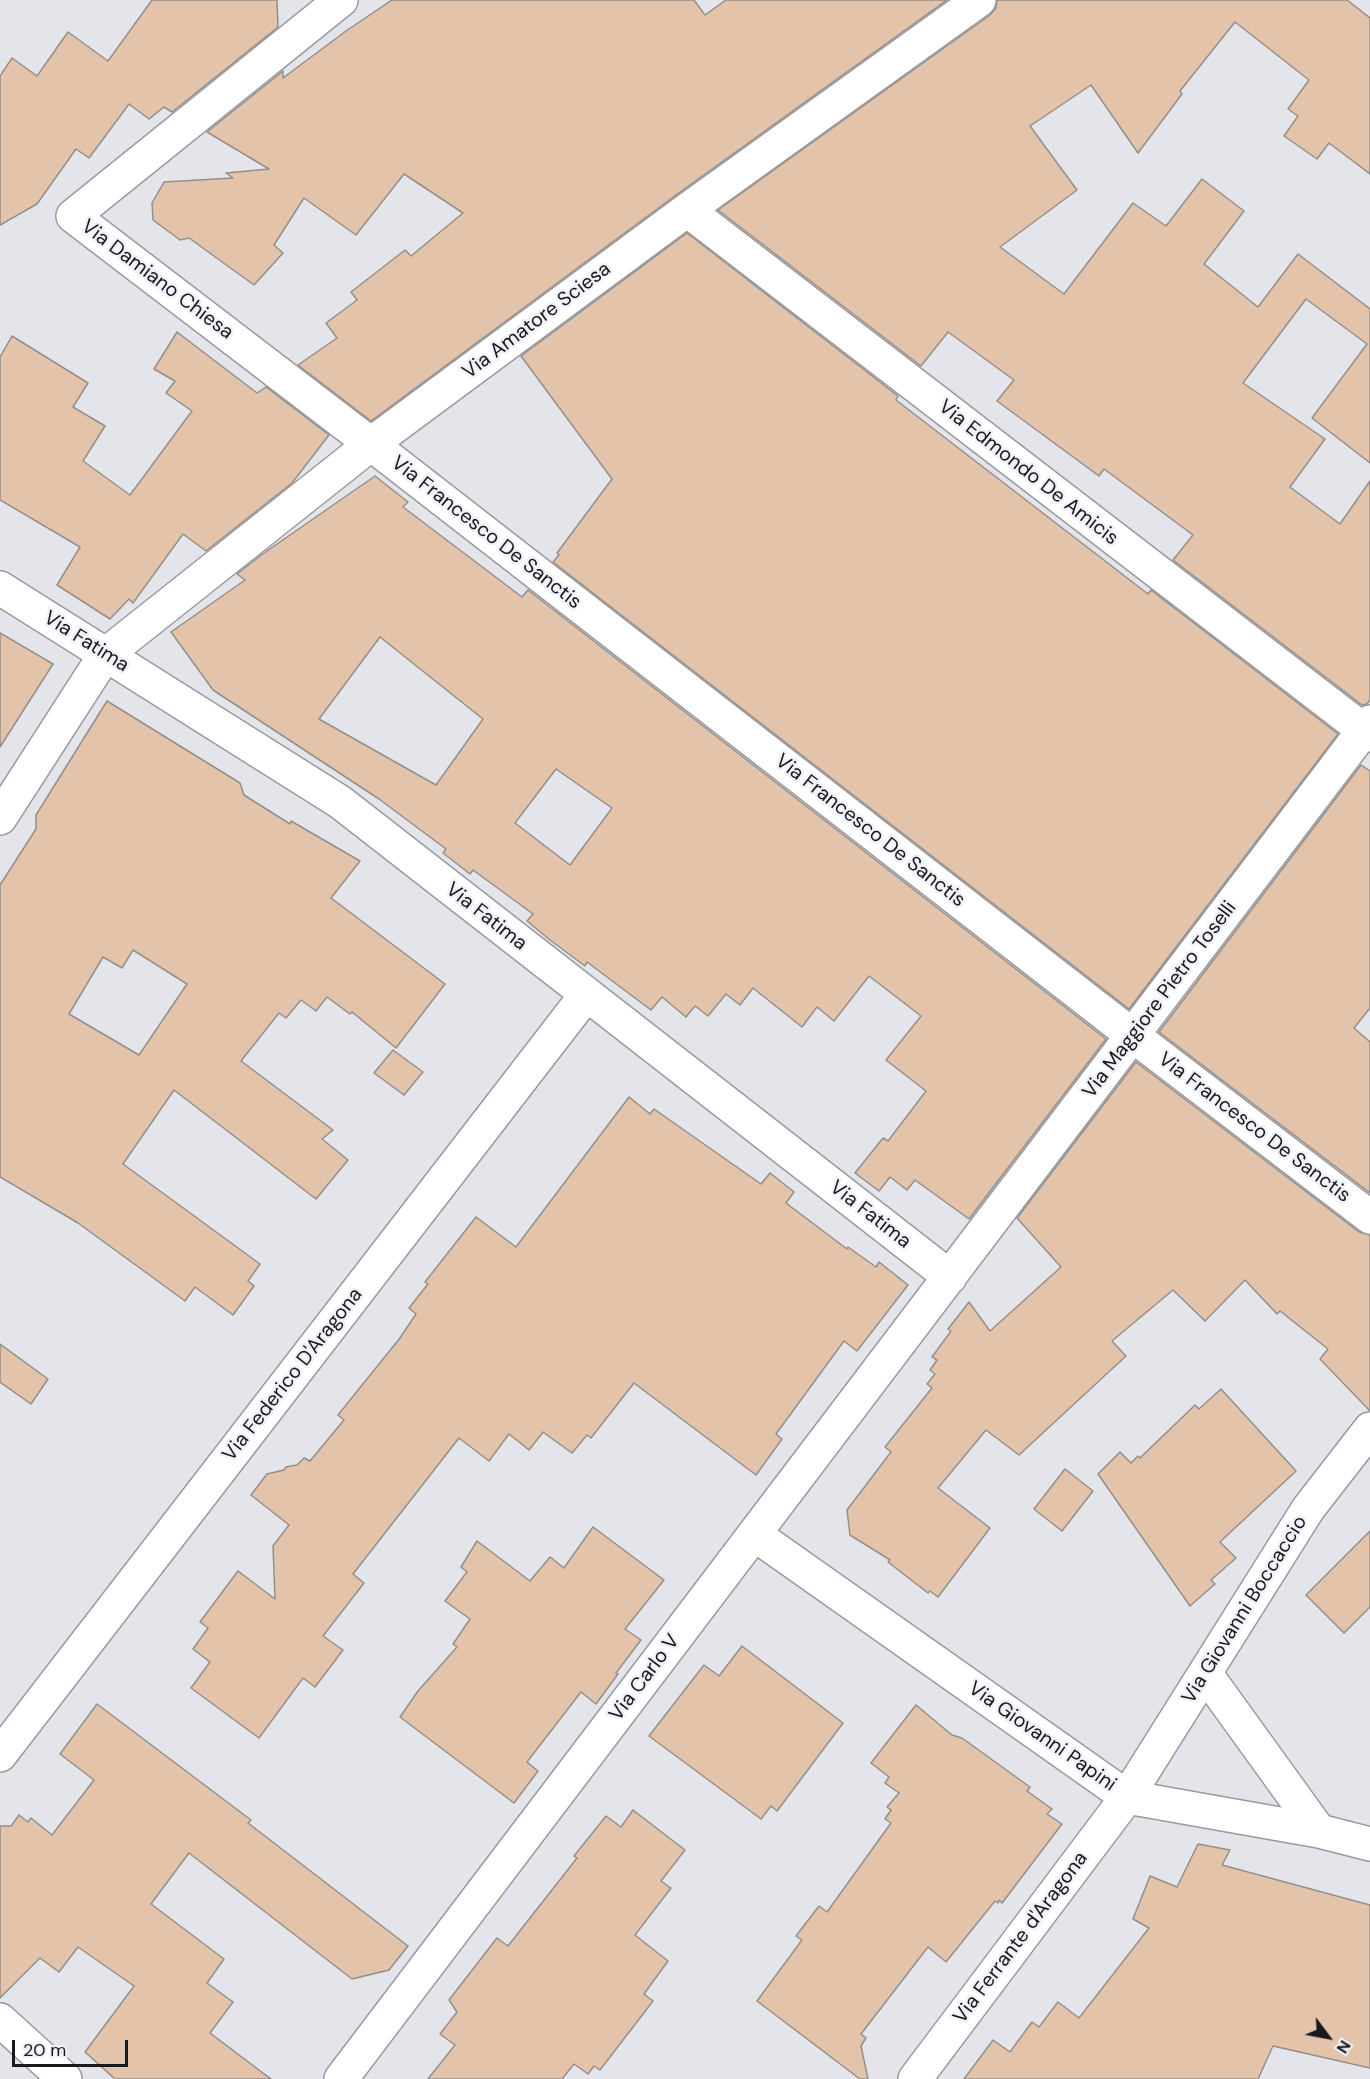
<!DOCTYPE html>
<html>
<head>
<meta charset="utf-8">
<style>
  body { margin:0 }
  #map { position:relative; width:1370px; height:2079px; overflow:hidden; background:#e3e5eb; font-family:"DM Sans",sans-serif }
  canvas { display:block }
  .north { position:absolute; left:1298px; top:2007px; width:60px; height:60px; -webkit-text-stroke:4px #f0f2f9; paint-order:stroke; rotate:122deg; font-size:16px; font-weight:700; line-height:24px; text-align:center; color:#19191c }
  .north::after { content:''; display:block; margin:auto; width:21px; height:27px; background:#19191c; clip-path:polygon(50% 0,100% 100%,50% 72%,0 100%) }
  .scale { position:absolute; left:12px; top:2040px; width:116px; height:27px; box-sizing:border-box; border:3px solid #19191c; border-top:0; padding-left:8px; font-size:18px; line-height:21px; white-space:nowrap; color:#19191c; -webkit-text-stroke:4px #f0f2f9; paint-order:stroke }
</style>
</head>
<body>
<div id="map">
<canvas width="1370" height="2079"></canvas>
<div class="north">N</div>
<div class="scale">20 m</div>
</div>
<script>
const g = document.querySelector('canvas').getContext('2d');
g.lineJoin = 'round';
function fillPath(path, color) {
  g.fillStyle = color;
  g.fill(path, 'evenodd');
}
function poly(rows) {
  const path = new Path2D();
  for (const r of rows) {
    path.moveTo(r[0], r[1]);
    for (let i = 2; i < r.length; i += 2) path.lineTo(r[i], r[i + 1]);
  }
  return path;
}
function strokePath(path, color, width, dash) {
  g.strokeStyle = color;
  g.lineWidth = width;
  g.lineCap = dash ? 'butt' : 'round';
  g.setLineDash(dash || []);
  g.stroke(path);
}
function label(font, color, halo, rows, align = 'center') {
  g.font = font + ' "DM Sans",sans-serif';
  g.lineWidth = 5;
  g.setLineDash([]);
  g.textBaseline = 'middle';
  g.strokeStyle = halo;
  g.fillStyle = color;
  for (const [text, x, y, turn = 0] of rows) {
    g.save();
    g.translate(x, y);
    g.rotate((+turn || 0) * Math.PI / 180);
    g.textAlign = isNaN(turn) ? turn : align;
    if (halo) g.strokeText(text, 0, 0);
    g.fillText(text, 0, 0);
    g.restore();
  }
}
const building = poly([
  [152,0,277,0,278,27,172,112,164,107,149,119,129,104,89,158,76,149,37,204,0,225,0,76,12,58,37,76,68,32,108,61,152,0],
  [392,0,694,0,705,15,726,0,947,0,676,195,371,421,298,365,337,338,326,323,357,300,351,292,405,250,411,256,463,213,404,174,356,235,304,198,274,245,283,253,254,285,189,238,180,240,153,220,152,203,164,182,233,178,226,173,269,169,207,132,283,71,283,78,346,31,392,0],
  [997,0,1347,0,1370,18,1370,174,1329,143,1317,159,1284,136,1298,116,1288,109,1309,80,1235,22,1180,91,1182,94,1138,153,1091,85,1030,126,1077,190,1000,247,1064,294,1133,203,1166,226,1202,179,1244,211,1204,264,1258,307,1298,254,1370,309,1370,463,1312,418,1367,344,1306,299,1243,383,1325,439,1290,487,1340,524,1370,481,1370,700,1367,704,1362,705,1173,560,1193,535,1104,469,1099,476,997,401,1014,380,948,332,921,366,718,210,990,15,996,8,997,0],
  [687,233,898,396,896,400,1148,594,1151,590,1338,734,1129,1009,553,562,559,555,557,553,612,479,521,356,687,233],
  [177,332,257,393,266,387,329,435,292,483,206,551,183,534,133,603,129,599,110,619,57,585,80,547,0,500,0,357,12,336,88,383,73,407,105,426,83,461,130,495,192,411,166,393,175,381,154,369,177,332],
  [375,476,408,502,403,507,522,597,528,590,1106,1039,969,1219,915,1180,907,1190,890,1177,879,1191,855,1173,883,1138,888,1141,926,1091,886,1060,921,1016,869,976,834,1021,817,1007,802,1027,753,988,740,1005,726,994,708,1016,695,1006,686,1017,662,997,651,1010,587,962,585,966,550,940,527,921,533,914,473,870,470,874,443,853,446,849,379,799,213,690,171,632,245,580,237,574,264,553,375,476],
  [380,637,483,719,436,785,319,719,380,637],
  [556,769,612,808,570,865,515,823,556,769],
  [0,633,53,664,0,747,0,633],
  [107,701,240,783,244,795,290,824,291,821,360,861,331,898,445,984,396,1048,352,1012,350,1014,327,997,316,1011,301,1000,286,1018,279,1013,241,1061,333,1130,322,1139,348,1160,316,1199,174,1090,123,1164,260,1264,248,1281,254,1286,233,1315,195,1287,185,1301,78,1223,0,1177,0,885,36,829,36,815,107,701],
  [133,950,187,984,139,1055,69,1014,103,957,122,968,133,950],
  [1361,765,1370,771,1370,1008,1354,1028,1370,1042,1370,1193,1159,1032,1361,765],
  [393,1050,423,1072,404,1095,374,1073,393,1050],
  [1136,1062,1359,1232,1370,1235,1370,1411,1320,1359,1328,1349,1280,1311,1277,1314,1245,1280,1205,1321,1173,1290,1112,1341,1126,1356,1019,1455,986,1430,938,1488,990,1528,938,1597,930,1591,928,1593,888,1562,890,1560,850,1535,847,1510,891,1452,885,1447,932,1388,927,1384,935,1374,930,1370,937,1360,932,1357,951,1331,948,1329,969,1302,990,1331,1061,1267,1017,1218,1136,1062],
  [629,1097,650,1114,654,1109,761,1184,770,1173,794,1192,786,1203,847,1249,848,1247,876,1267,879,1262,908,1285,857,1351,844,1341,776,1434,782,1439,756,1475,634,1383,591,1438,587,1435,572,1453,543,1432,529,1450,509,1434,489,1461,459,1438,353,1574,364,1583,323,1636,343,1650,315,1687,303,1678,259,1738,191,1688,210,1662,193,1649,208,1628,200,1622,238,1571,275,1599,273,1546,289,1525,251,1495,267,1474,284,1470,286,1467,297,1465,304,1458,310,1461,344,1420,338,1415,400,1338,416,1314,409,1308,428,1284,425,1282,476,1217,516,1247,629,1097],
  [0,1344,48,1379,31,1404,0,1382,0,1344],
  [1221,1389,1296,1471,1220,1542,1236,1558,1211,1580,1215,1584,1190,1606,1098,1474,1120,1452,1131,1463,1138,1456,1140,1458,1195,1405,1199,1409,1221,1389],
  [1065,1469,1093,1491,1062,1531,1034,1509,1065,1469],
  [593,1527,664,1580,625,1629,641,1640,616,1673,618,1674,596,1704,581,1692,527,1762,538,1771,514,1803,400,1717,418,1691,457,1647,453,1644,470,1619,445,1601,467,1572,461,1567,477,1541,530,1581,550,1557,564,1568,593,1527],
  [1370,1531,1370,1607,1344,1633,1306,1595,1370,1531],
  [742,1646,843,1723,777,1811,771,1806,761,1819,649,1736,704,1665,719,1676,742,1646],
  [97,1704,251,1820,248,1823,408,1946,389,1970,352,1979,189,1853,151,1904,224,1959,207,1983,233,2002,210,2033,271,2079,115,2079,85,2052,134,1986,78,1947,59,1972,40,1958,0,1998,0,1826,11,1826,19,1815,28,1822,31,1818,52,1835,94,1780,60,1754,97,1704],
  [916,1705,952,1735,962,1738,1030,1787,1027,1791,1052,1809,1047,1814,1062,1824,1002,1903,999,1900,998,1903,995,1901,946,1962,928,1947,861,2034,866,2038,861,2046,868,2079,860,2079,757,2001,802,1940,796,1936,819,1906,827,1912,891,1823,885,1819,891,1810,887,1807,899,1793,885,1783,889,1777,871,1763,916,1705],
  [633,1810,685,1850,661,1881,671,1888,635,1935,668,1961,644,1994,653,2001,600,2070,594,2066,588,2074,574,2064,562,2079,428,2079,455,2045,440,2034,457,2012,449,2000,497,1938,508,1946,577,1858,574,1856,606,1816,621,1827,633,1810],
  [1198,1844,1230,1850,1222,1865,1370,1905,1370,2068,1273,2046,1258,2079,964,2079,993,2040,1010,2052,1032,2022,1039,2027,1058,2002,1079,2018,1149,1928,1133,1919,1150,1876,1177,1887,1198,1844]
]);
const minor = poly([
  [341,0,73,216,371,444,1132,1035,1370,1217],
  [687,210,1370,735],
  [0,588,340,802,950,1277],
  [0,818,105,655,371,444,687,210,979,0],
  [754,1534,1127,1797,1319,1831,1370,1844],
  [1205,1673,1319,1831],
  [0,1755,586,995],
  [0,2020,65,2079],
  [341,2079,1370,722],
  [915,2079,1127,1797,1308,1509,1370,1429]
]);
const streetNames = [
  ["Via Damiano Chiesa",157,280,37],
  ["Via Amatore Sciesa",537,321,-37],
  ["Via Edmondo De Amicis",1028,473,38],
  ["Via Francesco De Sanctis",486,533,38],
  ["Via Fatima",86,642,32],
  ["Via Francesco De Sanctis",870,831,38],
  ["Via Fatima",486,917,38],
  ["Via Maggiore Pietro Toselli",1160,1000,-53],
  ["Via Francesco De Sanctis",1254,1128,37],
  ["Via Fatima",870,1215,38],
  ["Via Federico D'Aragona",293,1375,-52],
  ["Via Giovanni Boccaccio",1245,1610,-58],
  ["Via Carlo V",645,1678,-53],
  ["Via Giovanni Papini",1042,1737,35],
  ["Via Ferrante d'Aragona",1021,1938,-53]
];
fillPath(building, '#e3c3a9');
strokePath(building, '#948f8a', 1.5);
strokePath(minor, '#989aa0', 36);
strokePath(minor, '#fff', 33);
label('20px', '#19191c', '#f0f2f9', streetNames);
</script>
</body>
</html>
